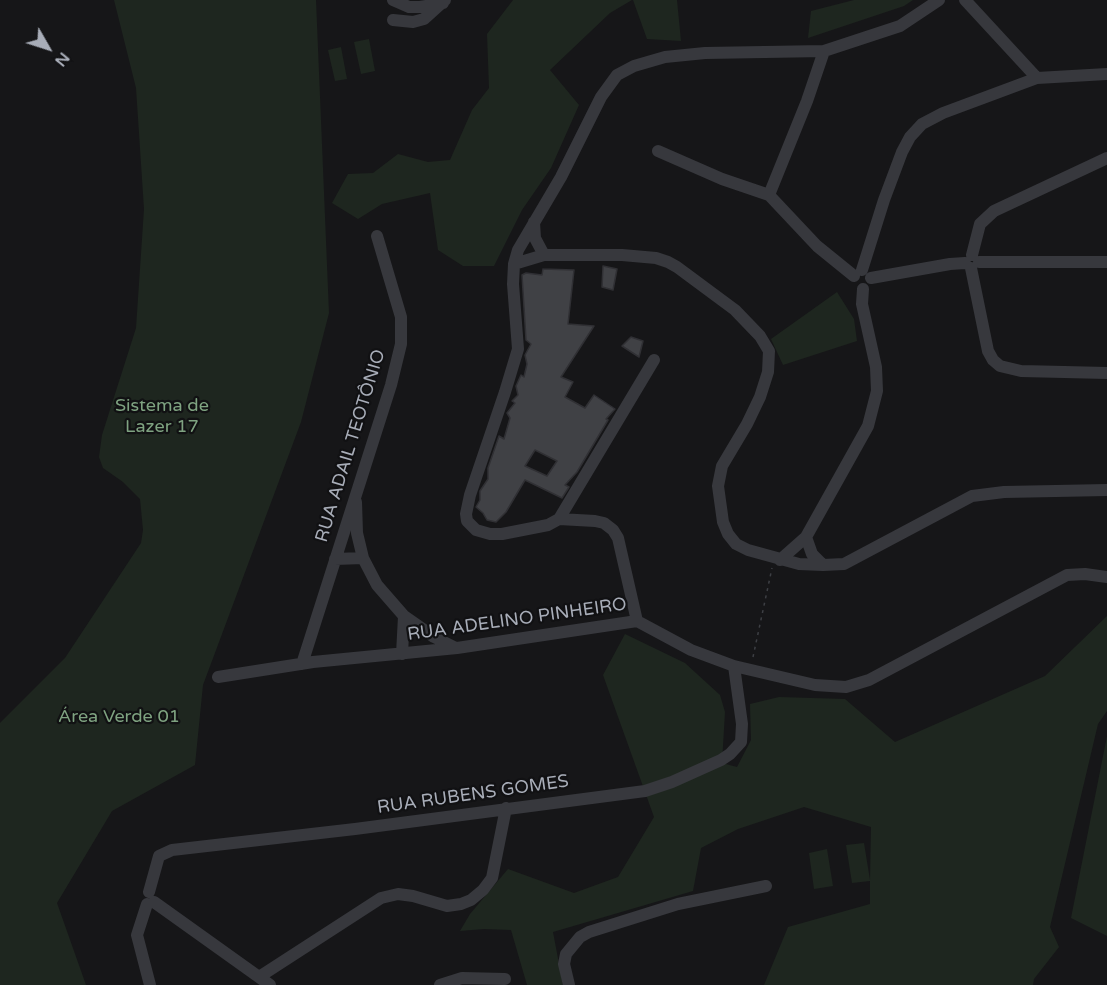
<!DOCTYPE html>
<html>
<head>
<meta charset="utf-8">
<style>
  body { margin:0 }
  #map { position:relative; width:1107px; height:985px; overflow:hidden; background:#161618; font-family:"Varela Round",sans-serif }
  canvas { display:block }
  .north { position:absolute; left:18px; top:18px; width:60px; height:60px; -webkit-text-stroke:4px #111113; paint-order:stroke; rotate:129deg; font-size:16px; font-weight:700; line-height:24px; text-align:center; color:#a8adb8 }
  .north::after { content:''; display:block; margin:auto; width:21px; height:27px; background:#a8adb8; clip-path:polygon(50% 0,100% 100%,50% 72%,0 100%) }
</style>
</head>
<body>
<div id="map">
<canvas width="1107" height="985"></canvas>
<div class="north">N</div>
</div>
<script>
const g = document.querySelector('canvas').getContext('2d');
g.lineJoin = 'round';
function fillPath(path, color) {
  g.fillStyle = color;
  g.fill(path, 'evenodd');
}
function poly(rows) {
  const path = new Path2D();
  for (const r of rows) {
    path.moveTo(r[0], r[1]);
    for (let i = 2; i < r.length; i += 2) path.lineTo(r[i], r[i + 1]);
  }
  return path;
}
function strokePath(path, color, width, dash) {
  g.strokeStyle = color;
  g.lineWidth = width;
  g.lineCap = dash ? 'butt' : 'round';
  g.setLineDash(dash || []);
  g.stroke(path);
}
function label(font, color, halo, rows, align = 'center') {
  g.font = font + ' "Varela Round",sans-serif';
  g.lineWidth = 4.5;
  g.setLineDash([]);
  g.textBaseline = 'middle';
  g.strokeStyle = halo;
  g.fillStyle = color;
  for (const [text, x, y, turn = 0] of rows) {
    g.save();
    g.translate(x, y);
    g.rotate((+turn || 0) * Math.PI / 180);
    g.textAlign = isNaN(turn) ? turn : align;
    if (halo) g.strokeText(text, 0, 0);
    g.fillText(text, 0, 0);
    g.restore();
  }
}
const green = poly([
  [114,0,316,0,329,313,301,422,203,685,195,765,112,811,57,903,86,985,0,985,0,723,65,658,141,543,143,530,140,499,123,482,103,468,99,457,102,435,136,328,144,209,136,88],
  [513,0,632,0,610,13,550,70,579,105,551,168,522,210,494,266,463,266,438,250,430,193,382,204,358,219,332,203,348,174,373,173,398,154,428,162,450,160,472,110,489,88,487,34],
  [633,0,677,0,681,41,647,39],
  [854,0,913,0,904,6,808,38,811,11],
  [369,39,375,71,361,74,354,42],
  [341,47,347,79,335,81,328,50],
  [837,292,854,319,857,341,783,365,771,339],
  [1107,616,1107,711,1098,724,1050,927,1059,947,1034,979,1033,985,764,985,788,927,870,904,870,881,852,883,846,845,864,843,870,880,871,827,804,807,738,829,701,848,693,891,553,932,563,985,527,985,511,930,484,929,460,931,470,914,508,869,574,893,618,877,654,817,603,675,625,634,685,663,720,695,725,712,722,763,737,767,751,740,750,704,779,697,845,699,895,742,1045,676],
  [1107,736,1107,936,1071,918],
  [827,849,833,886,814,889,809,853]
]);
const building = poly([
  [603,266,617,269,613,290,602,287,603,266],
  [543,269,574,270,568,324,594,326,561,377,573,382,565,397,585,408,594,395,615,409,606,419,608,420,577,472,565,485,569,487,562,498,525,480,506,512,496,522,487,520,483,513,476,507,480,500,480,491,488,479,488,468,499,436,504,439,510,418,507,413,515,403,512,401,518,395,516,386,521,375,524,377,527,364,525,355,531,344,526,340,522,275,526,273,542,275,543,269],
  [535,450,557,461,547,476,525,466,535,450],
  [631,337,643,341,639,357,622,346,631,337]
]);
const path = poly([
  [753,657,772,568]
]);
const street = poly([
  [393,0,409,7,420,7,443,3],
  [965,0,1037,78],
  [393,20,413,22,424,19,445,0],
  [658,151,722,179,769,195,817,246,854,276],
  [769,195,807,101,824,51],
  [534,222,535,238,544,255],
  [972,255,980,224,994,211,1107,158],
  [979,262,1107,262],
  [514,264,544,255,622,255,656,258,668,262,677,267,735,310,760,336,769,351,768,372,760,397,747,424,722,466,718,486,723,522,728,534,736,544,748,550,799,564,823,565,844,564,972,496,1004,492,1107,490],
  [971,268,988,351,993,360,1000,366,1021,371,1107,373],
  [862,270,884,200,902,152,910,137,922,124,943,113,1037,78,1107,74],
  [871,278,950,264,965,263],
  [356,502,357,533,363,558,377,585,404,616,434,637,456,648],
  [559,519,654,360],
  [335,559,363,558],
  [780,560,806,537],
  [823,565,812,554,806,537,868,426,877,391,876,367,862,304,863,289],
  [637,621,618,538,613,530,604,523,595,521,559,519,548,525,502,534,490,534,476,530,467,521,466,514,470,495,505,392,518,349,513,284,514,264,518,250,561,177,601,97,617,75,634,66,665,57,705,53,824,51,900,26,939,0],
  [402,654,404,616],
  [302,664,391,385,401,344,401,317,377,236],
  [218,677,313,662,457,648,637,621,691,650,734,666,815,685,846,687,869,680,1067,575,1085,574,1107,577],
  [149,892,159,856,172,850,355,829,645,791,672,782,721,760,730,754,741,742,742,724,734,666],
  [154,902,270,985],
  [147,904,137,935,150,985],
  [259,977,381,898,398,894,413,896,447,906,461,904,471,900,483,890,492,878,506,808],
  [440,985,462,978,505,979],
  [569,985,564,964,566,954,580,937,589,932,678,904,766,886]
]);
const parkNames = [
  ["Sistema de",162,406],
  ["Lazer 17",162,427],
  ["Área Verde 01",119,717]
];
const streetNames = [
  ["RUA ADAIL TEOTÔNIO",351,446,-73],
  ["RUA ADELINO PINHEIRO",517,620,-8],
  ["RUA RUBENS GOMES",473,795,-8]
];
fillPath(green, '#1e261f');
fillPath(building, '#404145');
strokePath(building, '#303034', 1.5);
strokePath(path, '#3d3f44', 1.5, [3, 4.5]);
strokePath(street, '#37383d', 12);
label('18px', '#7fa381', '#111113', parkNames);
label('18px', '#a8adb8', '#111113', streetNames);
</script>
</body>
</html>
